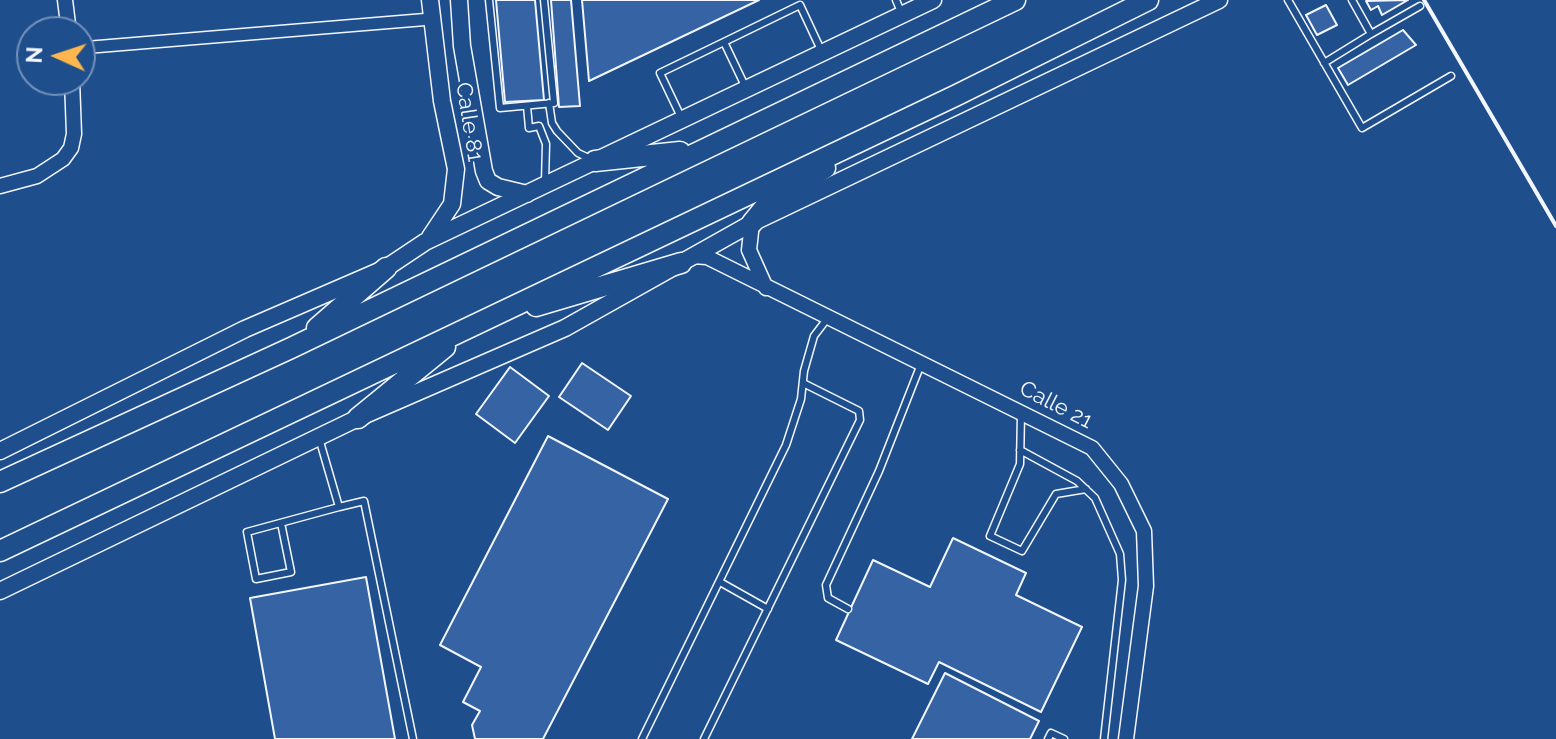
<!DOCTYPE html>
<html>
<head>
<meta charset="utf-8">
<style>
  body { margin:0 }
  #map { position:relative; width:1556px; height:739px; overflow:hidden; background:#1f4e8c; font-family:Raleway,sans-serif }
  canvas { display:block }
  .north { position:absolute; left:16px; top:16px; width:80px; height:80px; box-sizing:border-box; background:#1f4e8c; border:2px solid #7391ba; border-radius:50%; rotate:273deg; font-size:22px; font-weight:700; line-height:32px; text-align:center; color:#f2f6ff }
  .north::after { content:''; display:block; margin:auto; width:28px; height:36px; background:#ffb74d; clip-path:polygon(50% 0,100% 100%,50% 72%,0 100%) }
</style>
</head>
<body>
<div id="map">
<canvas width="1556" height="739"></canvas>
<div class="north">N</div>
</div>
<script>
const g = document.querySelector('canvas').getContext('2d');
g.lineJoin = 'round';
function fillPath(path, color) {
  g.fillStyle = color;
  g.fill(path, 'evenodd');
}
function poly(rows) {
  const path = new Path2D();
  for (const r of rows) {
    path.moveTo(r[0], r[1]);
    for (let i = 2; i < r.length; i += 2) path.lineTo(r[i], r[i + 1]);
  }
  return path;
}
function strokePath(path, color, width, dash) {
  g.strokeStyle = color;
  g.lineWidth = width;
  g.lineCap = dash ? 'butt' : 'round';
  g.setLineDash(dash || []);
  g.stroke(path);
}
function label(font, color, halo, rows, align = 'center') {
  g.font = font + ' Raleway,sans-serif';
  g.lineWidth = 6;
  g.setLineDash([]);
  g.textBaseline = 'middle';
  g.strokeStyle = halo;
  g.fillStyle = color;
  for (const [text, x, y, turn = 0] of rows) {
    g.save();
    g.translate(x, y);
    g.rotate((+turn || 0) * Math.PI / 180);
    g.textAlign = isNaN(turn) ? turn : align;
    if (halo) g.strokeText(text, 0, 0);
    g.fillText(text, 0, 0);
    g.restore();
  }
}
const building = poly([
  [496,0,535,0,544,100,505,102,496,0],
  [551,0,571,0,580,106,559,107,551,0],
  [582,0,759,0,589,81,582,0],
  [1408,0,1382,15,1378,6,1371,10,1366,1,1408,0],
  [1326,5,1337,25,1317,35,1306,15,1326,5],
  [1403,30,1416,45,1348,85,1338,68,1403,30],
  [582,363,631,396,608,430,559,397,582,363],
  [510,367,549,396,515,443,476,414,510,367],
  [548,436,668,499,543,739,475,739,472,725,480,711,463,702,481,667,440,645,548,436],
  [953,538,1026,573,1016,595,1082,627,1041,712,939,662,928,684,836,640,873,560,930,587,953,538],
  [366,577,395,739,275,739,250,598,366,577],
  [945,673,1039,721,1030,739,912,739,945,673]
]);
const service = poly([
  [489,0,500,108,554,103,544,0],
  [896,0,901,12],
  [1288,0,1362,128,1451,76],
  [1352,0,1371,34,1420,6],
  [724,42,800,5,821,50],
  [1324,63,1371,34],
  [549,103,552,123,557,131,578,153,593,160],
  [527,106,529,128,539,126,546,144,545,182],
  [681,117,660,73,724,42,745,86],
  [1021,414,1020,464,990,536,1022,551,1056,494,1086,489],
  [319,438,339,507,364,501,413,739],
  [1020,450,1077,481,1095,498,1120,554,1122,580,1104,739],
  [281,523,291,572,256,579,247,532,339,507],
  [720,582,768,609],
  [848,609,828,598,826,585,879,471,921,364],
  [642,739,786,445,801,399,804,371,814,336,827,319],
  [704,739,860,420,859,411,803,383],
  [1048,739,1051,733,1064,739]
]);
const minor = poly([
  [80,48,431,19]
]);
const tertiary = poly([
  [65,0,69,32],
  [0,186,37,176,63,159,71,148,74,134,72,80],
  [752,223,749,250,766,288],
  [692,256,707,257,1092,448,1121,484,1144,531,1146,586,1126,739]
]);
const secondary = poly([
  [459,0,462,46,484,171,488,181,498,187,527,194],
  [430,237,452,204,456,169,442,101,430,0],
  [0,451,245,329,386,268,425,242,933,0],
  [0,591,358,418,565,328,752,223,1219,0]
]);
const trunk = poly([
  [595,161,680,152],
  [752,223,770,201,825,168],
  [536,306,681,263],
  [317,328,386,268],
  [358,418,445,347],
  [0,482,291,348,1015,0],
  [0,551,957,95,1148,0]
]);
const wall = poly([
  [1424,0,1556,226]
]);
const streetNames = [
  ["Calle 81",469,122,81],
  ["Calle 21",1056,405,27]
];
fillPath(building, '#3563a3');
strokePath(building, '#f2f6ff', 2);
strokePath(service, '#f2f6ff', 9);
strokePath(minor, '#f2f6ff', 14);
strokePath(tertiary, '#f2f6ff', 17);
strokePath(secondary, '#f2f6ff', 19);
strokePath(trunk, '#f2f6ff', 23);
strokePath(service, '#1f4e8c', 6);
strokePath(minor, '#1f4e8c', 11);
strokePath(tertiary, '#1f4e8c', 14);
strokePath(secondary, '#1f4e8c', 16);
strokePath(trunk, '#1f4e8c', 20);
strokePath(wall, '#f2f6ff', 4);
label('22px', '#f2f6ff', '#1f4e8c', streetNames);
</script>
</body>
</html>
